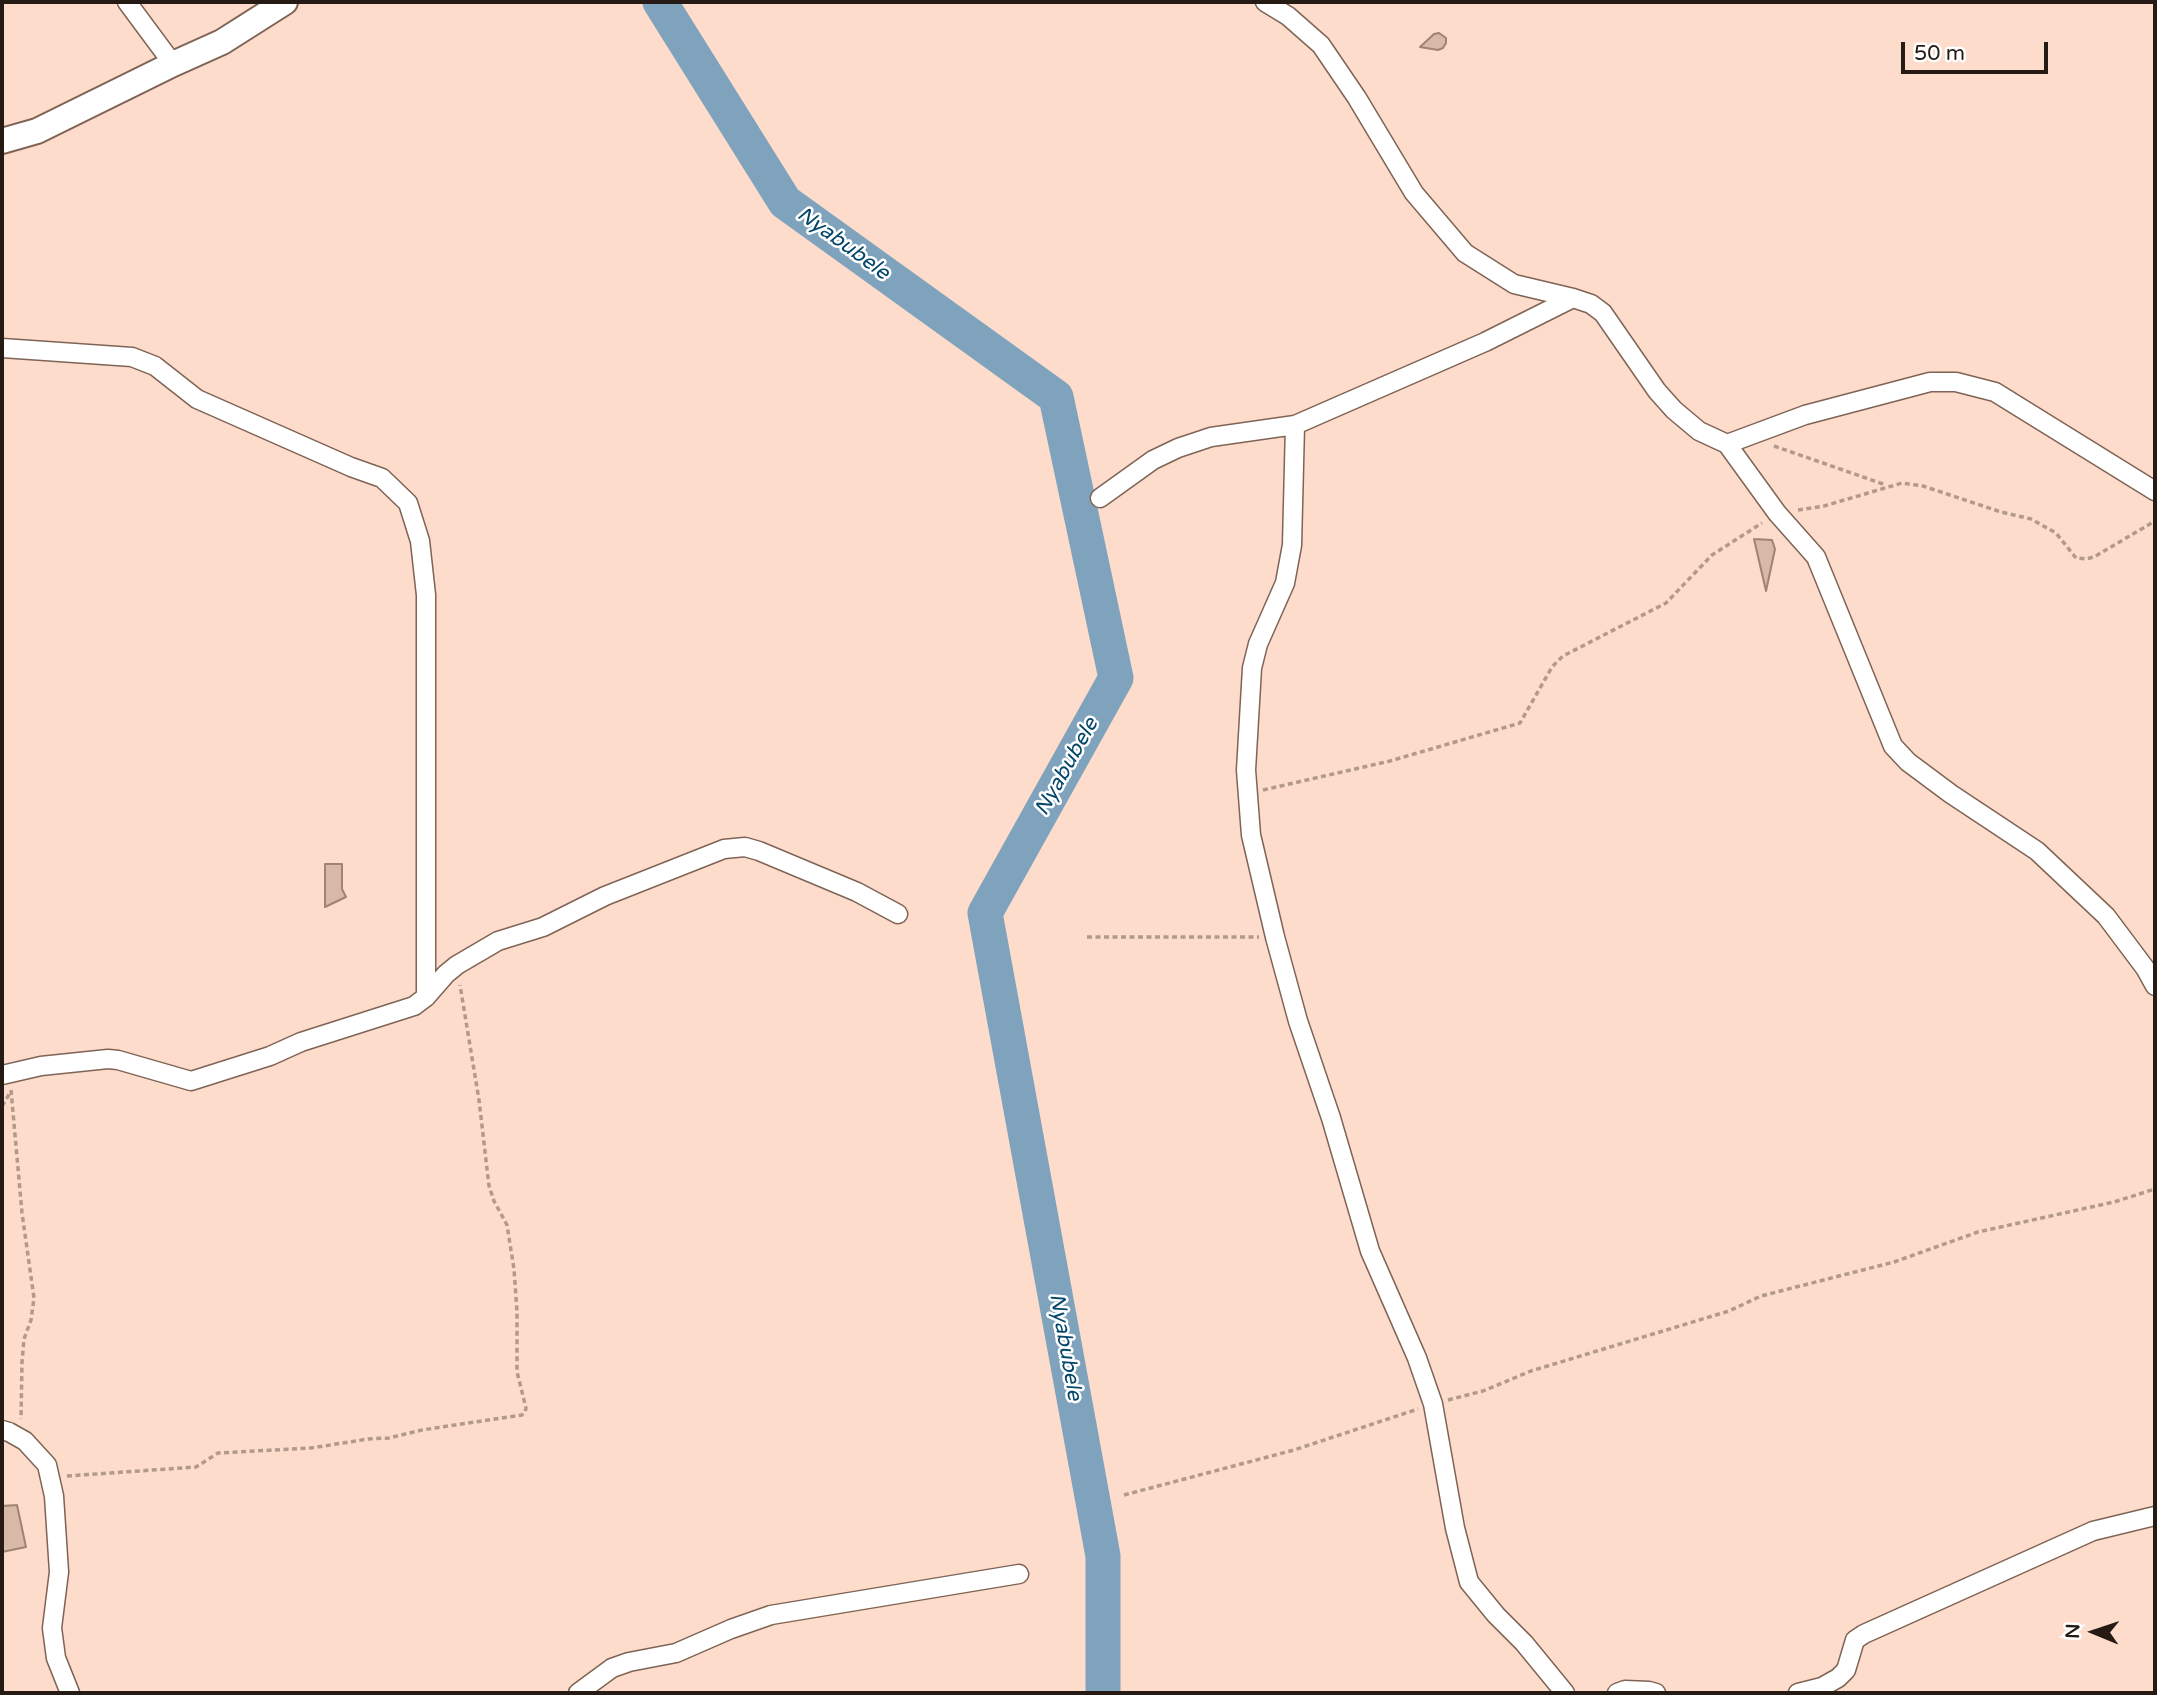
<!DOCTYPE html>
<html>
<head>
<meta charset="utf-8">
<style>
  body { margin:0 }
  #map { position:relative; width:2157px; height:1695px; overflow:hidden; background:#fddccb; font-family:"Varela Round",sans-serif }
  canvas { display:block }
  .frame { position:absolute; inset:0; border:4px solid #261a14; pointer-events:none }
  .north { position:absolute; left:2059px; top:1597px; width:70px; height:70px; -webkit-text-stroke:5px #fff; paint-order:stroke; rotate:272deg; font-size:19px; font-weight:700; line-height:28px; text-align:center; color:#261a14 }
  .north::after { content:''; display:block; margin:auto; width:24px; height:32px; background:#261a14; clip-path:polygon(50% 0,100% 100%,50% 72%,0 100%) }
  .scale { position:absolute; left:1901px; top:42px; width:147px; height:32px; box-sizing:border-box; border:4px solid #261a14; border-top:0; padding-left:9px; font-size:21px; line-height:24px; white-space:nowrap; color:#261a14; -webkit-text-stroke:5px #fff; paint-order:stroke }
</style>
</head>
<body>
<div id="map">
<canvas width="2157" height="1695"></canvas>
<div class="frame"></div>
<div class="north">N</div>
<div class="scale">50 m</div>
</div>
<script>
const g = document.querySelector('canvas').getContext('2d');
g.lineJoin = 'round';
function poly(rows) {
  const path = new Path2D();
  for (const r of rows) {
    path.moveTo(r[0], r[1]);
    for (let i = 2; i < r.length; i += 2) path.lineTo(r[i], r[i + 1]);
  }
  return path;
}
function strokePath(path, color, width, dash) {
  g.strokeStyle = color;
  g.lineWidth = width;
  g.lineCap = dash ? 'butt' : 'round';
  g.setLineDash(dash || []);
  g.stroke(path);
}
function fillPath(path, color) {
  g.fillStyle = color;
  g.fill(path, 'evenodd');
}
function label(font, color, halo, rows, align = 'center') {
  g.font = font + ' "Varela Round",sans-serif';
  g.lineWidth = 5;
  g.setLineDash([]);
  g.textBaseline = 'middle';
  g.strokeStyle = halo;
  g.fillStyle = color;
  for (const [text, x, y, turn = 0] of rows) {
    g.save();
    g.translate(x, y);
    g.rotate((+turn || 0) * Math.PI / 180);
    g.textAlign = isNaN(turn) ? turn : align;
    if (halo) g.strokeText(text, 0, 0);
    g.fillText(text, 0, 0);
    g.restore();
  }
}
const river = poly([
  [660,2,785,202,1056,397,1116,678,985,913,1103,1556,1103,1693]
]);
const building = poly([
  [1439,33,1446,38,1446,43,1443,48,1438,50,1420,47,1434,34,1439,33],
  [1754,539,1772,540,1775,549,1766,591,1754,539],
  [325,864,342,864,342,889,346,897,325,907,325,864],
  [17,1505,26,1547,2,1552,2,1506,17,1505]
]);
const path = poly([
  [1774,446,1886,485],
  [1798,510,1824,506,1902,483,1923,486,2001,512,2031,519,2056,533,2076,558,2086,559,2094,557,2155,521],
  [1263,790,1390,761,1520,723,1552,667,1563,656,1666,603,1712,555,1762,523],
  [1087,937,1259,937],
  [11,1090,22,1213,34,1298,31,1320,24,1339,22,1362,21,1419],
  [2,1106,10,1093],
  [1448,1400,1483,1391,1531,1371,1729,1311,1761,1296,1894,1262,1978,1232,2114,1202,2155,1189],
  [67,1476,196,1467,218,1453,311,1448,368,1439,389,1438,422,1430,522,1415,525,1412,526,1408,517,1372,517,1312,514,1269,507,1225,494,1201,489,1186,479,1100,460,985],
  [1124,1495,1294,1450,1418,1409]
]);
const street = poly([
  [127,2,173,64],
  [1265,2,1288,16,1321,45,1357,98,1414,193,1465,253,1514,284,1573,298,1591,304,1603,313,1657,391,1674,410,1699,431,1727,444,1777,513,1816,557,1893,746,1908,762,1951,794,2037,851,2106,916,2145,968,2155,986],
  [2,348,132,357,155,366,197,399,351,467,382,478,408,503,420,541,426,595,426,997],
  [1295,425,1292,545,1285,583,1258,644,1252,668,1246,770,1251,835,1275,937,1298,1021,1331,1118,1370,1251,1417,1358,1433,1404,1455,1528,1469,1582,1496,1615,1524,1643,1565,1693],
  [1727,444,1805,415,1930,382,1956,382,1995,392,2155,491],
  [1100,498,1153,460,1178,448,1211,437,1295,425,1485,342,1573,298],
  [2,1075,41,1066,108,1059,118,1060,191,1081,270,1056,301,1042,414,1006,426,997,446,974,457,965,498,941,543,927,605,896,724,849,745,847,759,851,857,892,898,914],
  [2,1430,9,1432,25,1441,47,1465,54,1496,59,1572,52,1628,56,1658,70,1693],
  [578,1693,612,1668,629,1662,676,1653,731,1629,771,1615,1019,1574],
  [1617,1693,1625,1690,1649,1691,1656,1693],
  [1798,1693,1822,1687,1838,1678,1846,1670,1855,1640,1864,1634,2093,1531,2155,1516]
]);
const secondary = poly([
  [2,141,37,131,173,64,222,42,285,2]
]);
const waterNames = [
  ["Nyabubele",843,244,36],
  ["Nyabubele",1067,767,-61],
  ["Nyabubele",1065,1347,80]
];
strokePath(river, '#80a3bd', 35);
fillPath(building, '#d8b8a7');
strokePath(building, '#a08373', 2);
strokePath(street, '#7f6354', 21);
strokePath(secondary, '#7f6354', 28);
strokePath(path, '#b3998c', 3.5, [5, 3.5]);
strokePath(street, '#fff', 18);
strokePath(secondary, '#fff', 24);
label('italic 21px', '#04476a', '#fff', waterNames);
</script>
</body>
</html>
